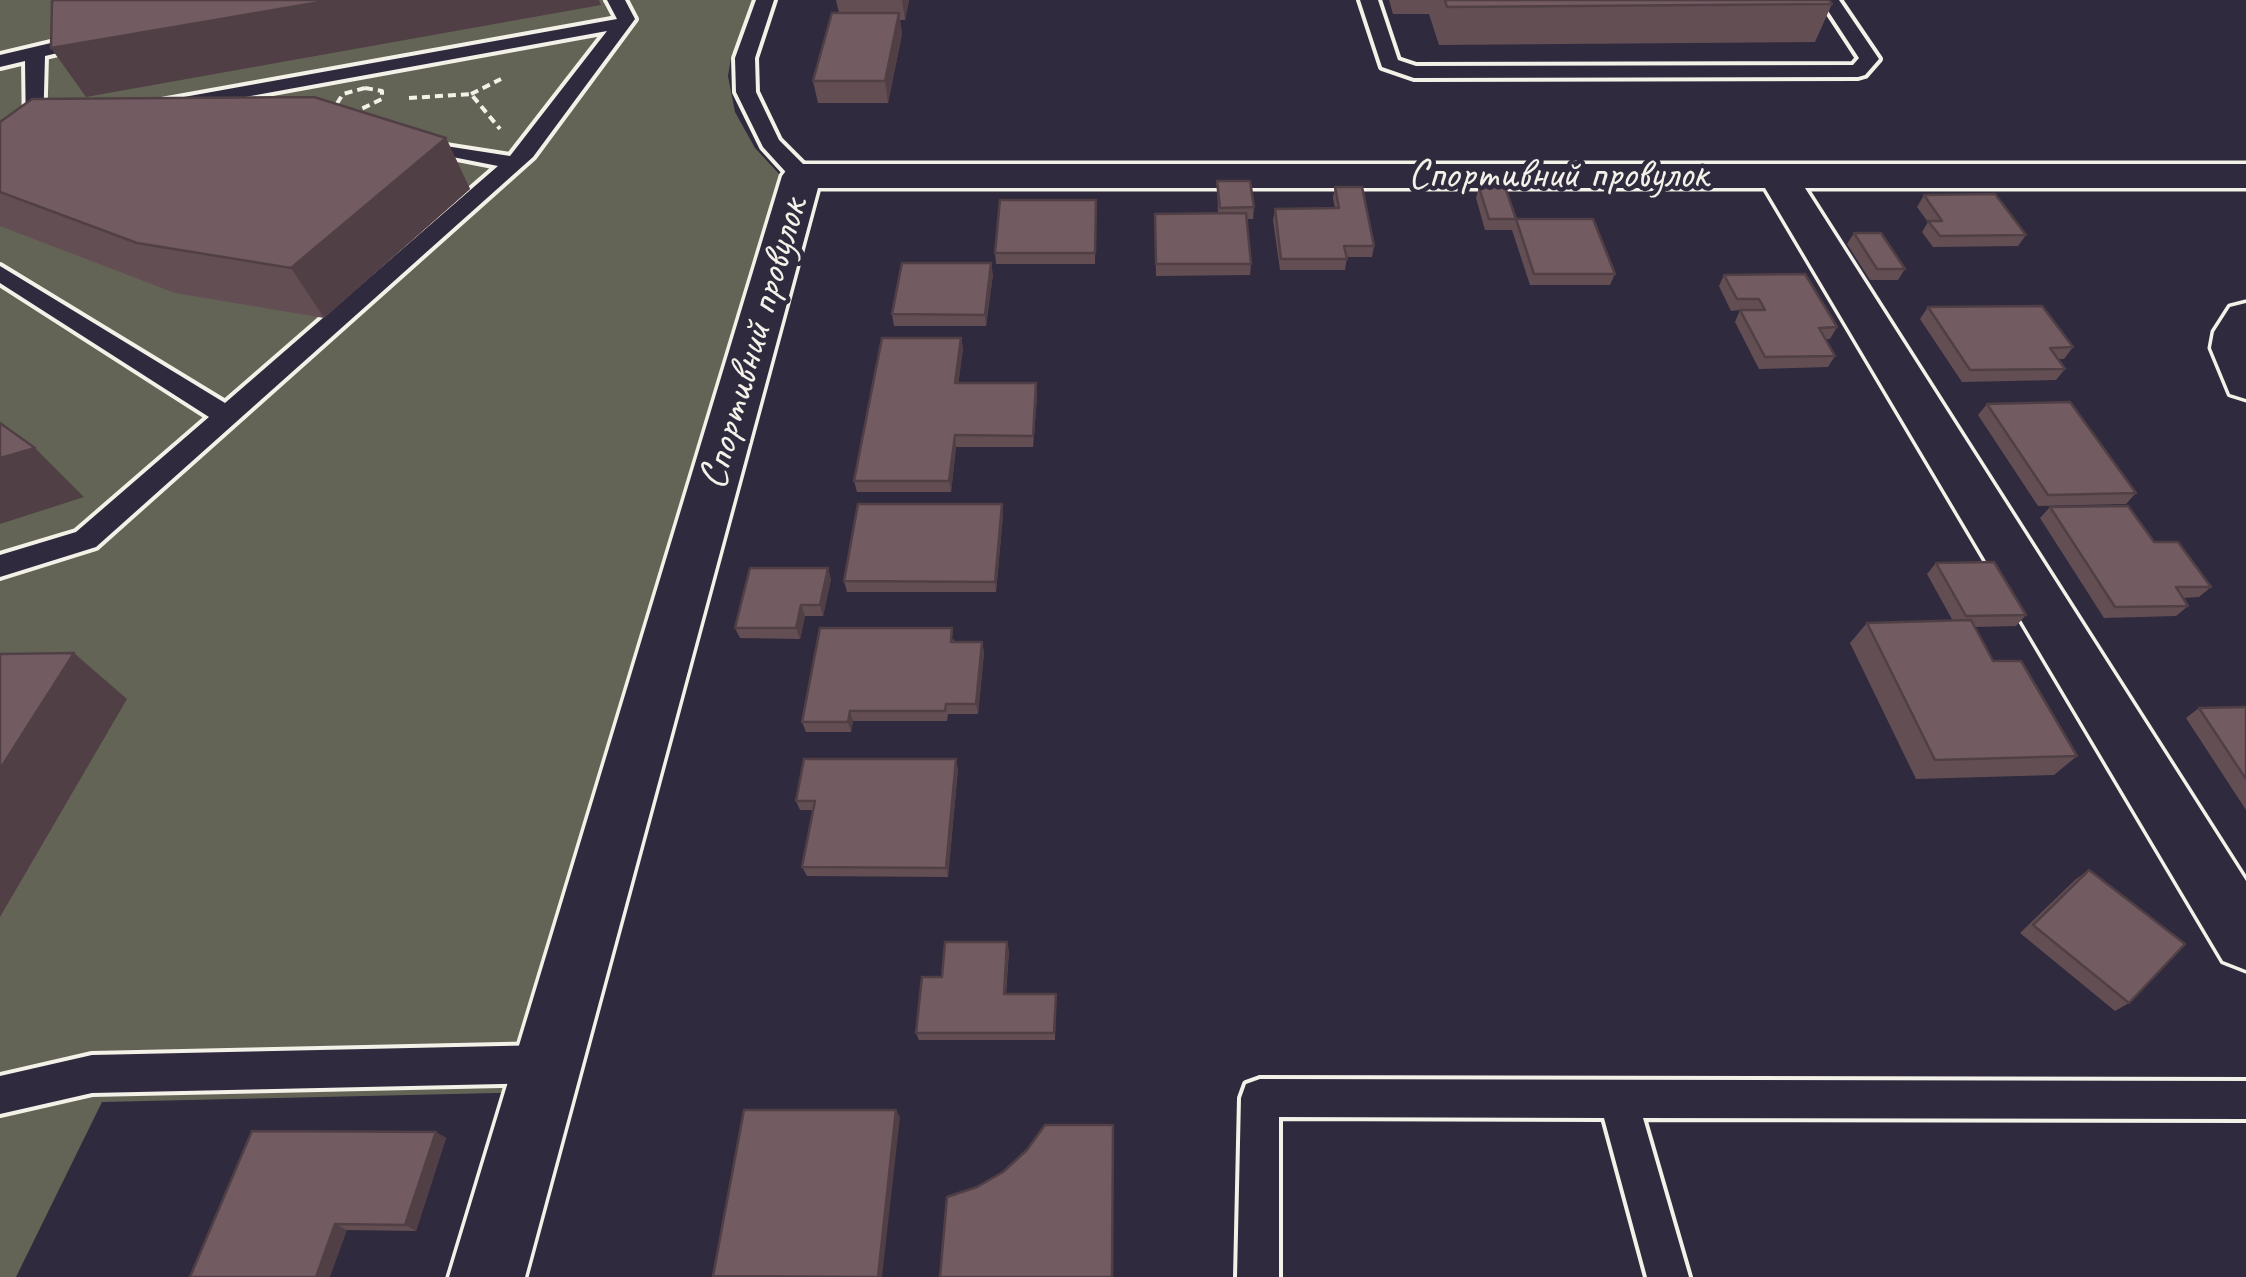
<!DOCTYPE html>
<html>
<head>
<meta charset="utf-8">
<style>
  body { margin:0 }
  canvas { display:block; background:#2f2a3d }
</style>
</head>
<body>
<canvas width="2246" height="1277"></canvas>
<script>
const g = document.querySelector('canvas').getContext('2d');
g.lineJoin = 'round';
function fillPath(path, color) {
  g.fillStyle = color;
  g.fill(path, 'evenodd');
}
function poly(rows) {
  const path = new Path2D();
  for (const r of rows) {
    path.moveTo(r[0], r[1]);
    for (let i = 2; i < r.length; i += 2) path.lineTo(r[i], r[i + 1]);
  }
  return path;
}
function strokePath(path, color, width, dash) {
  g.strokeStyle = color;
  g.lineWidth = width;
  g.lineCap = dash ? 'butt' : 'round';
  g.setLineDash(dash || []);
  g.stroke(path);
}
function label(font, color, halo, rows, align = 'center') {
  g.font = font + ' Caveat,sans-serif';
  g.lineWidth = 9;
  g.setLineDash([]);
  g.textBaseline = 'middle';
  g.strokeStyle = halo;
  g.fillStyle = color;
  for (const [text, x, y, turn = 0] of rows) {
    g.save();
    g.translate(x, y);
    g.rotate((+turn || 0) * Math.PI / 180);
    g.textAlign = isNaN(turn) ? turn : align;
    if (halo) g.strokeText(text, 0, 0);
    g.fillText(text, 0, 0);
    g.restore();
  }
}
const green = poly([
  [0,0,753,0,731,58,728,76,735,112,755,148,781,176,802,176,540,1092,102,1102,16,1277,0,1277]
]);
const path = poly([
  [365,88,382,91,382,99,357,111,343,111,336,105,343,94,365,88],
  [471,94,501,79],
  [409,98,471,94,500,129]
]);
const lane = poly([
  [607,0,625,0,635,19,533,157,96,547,0,577,0,555,76,532,209,417,0,283,0,266,225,403,498,166,407,148,404,144,407,140,510,156,607,31,163,112,153,106,156,102,617,19,607,0],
  [756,0,774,0,755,58,756,92,779,140,810,171,813,176,810,181,794,181,763,147,736,92,735,58,756,0],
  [1360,0,1378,0,1398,60,1416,66,1853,65,1859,58,1821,0,1839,0,1879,59,1865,75,1858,77,1414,78,1382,67,1360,0],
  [89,34,98,40,96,44,45,56,43,130,40,134,26,134,25,61,0,67,0,55,89,34],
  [547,1045,560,1051,566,1064,560,1077,547,1083,92,1093,0,1114,0,1076,92,1055,547,1045],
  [1260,1079,2246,1081,2246,1119,1643,1118,1689,1277,1647,1277,1604,1118,1279,1117,1279,1277,1237,1277,1241,1098,1246,1084,1260,1079]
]);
const street = poly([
  [802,164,2246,164,2246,188,1805,188,2246,881,2246,970,2223,961,1765,188,818,188,525,1277,449,1277,782,176,788,168,802,164],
  [2246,303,2246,399,2230,394,2211,348,2214,332,2230,307,2246,303]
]);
const wall = poly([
  [836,0,909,0,905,20,900,20,902,34,888,103,818,103,813,81,839,13],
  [1389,0,1829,0,1832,4,1815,42,1439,45,1429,14,1393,14],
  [0,122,446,138,470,189,324,318,175,293,0,226],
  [1217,181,1254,207,1253,219,1246,219,1251,264,1250,275,1156,276,1155,214,1218,214],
  [1335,187,1374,246,1372,257,1347,257,1345,270,1280,270,1273,220,1275,209,1335,208,1333,198],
  [1479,187,1516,219,1512,230,1485,230,1476,198],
  [1924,195,2026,235,2018,246,1933,247,1922,232,1928,222,1917,207],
  [1096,200,1095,264,996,264,995,253],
  [1516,219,1615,274,1610,285,1530,285,1512,230],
  [1854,233,1905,269,1898,280,1870,280,1847,244],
  [993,274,986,326,894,326,892,314],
  [1724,275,1837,327,1830,339,1825,339,1835,356,1828,367,1759,369,1735,322,1740,310,1731,311,1719,286],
  [1928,307,2073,347,2064,359,2058,359,2065,369,2056,380,1962,382,1920,319],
  [961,338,963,349,958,383,1037,395,1033,447,956,447,951,492,857,492,854,481],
  [1987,404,2136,493,2126,504,2038,506,1978,415],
  [2050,507,2154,542,2211,587,2199,597,2183,598,2188,606,2176,616,2104,618,2040,518],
  [1003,515,996,592,847,592,844,581],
  [1936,563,2026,615,2016,626,1974,627,1993,661,2077,756,2054,775,1916,779,1850,643,1867,623,1953,621,1927,574],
  [831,579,823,616,805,616,800,639,740,638,735,628],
  [954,639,954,642,982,642,984,653,978,714,948,714,947,721,853,721,851,732,806,732,802,722],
  [2246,707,2246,810,2186,718,2199,708],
  [958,769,948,877,807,876,802,867,813,810,800,810,796,801],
  [2089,870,2129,1003,2115,1011,2020,933,2076,879],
  [1009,950,1006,994,1056,994,1055,1040,919,1040,916,1033,942,977],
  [436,1132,446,1138,416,1231,347,1230,190,1277]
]);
const shadedWall = poly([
  [332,0,599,0,601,5,86,97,51,48],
  [902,0,909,0,905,20],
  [899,13,902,34,888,103,885,81],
  [446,138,470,189,324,318,291,268],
  [991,263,993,274,986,326,985,315],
  [961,338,963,349,957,394,955,383],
  [1036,383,1037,395,1033,447,1033,436],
  [955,435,956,447,951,492,949,481],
  [35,448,84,497,0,524,0,458],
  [1002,504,1003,515,996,592,995,582],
  [828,568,831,579,823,616,820,605],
  [801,605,805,616,800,639,796,628],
  [982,642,984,653,978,714,976,704],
  [74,653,127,699,0,917,0,769],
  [850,711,853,721,851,732,848,722],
  [956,759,958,769,948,877,946,868],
  [1007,942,1009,950,1005,1002,1004,994],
  [896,1110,900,1117,882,1277,878,1277],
  [436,1132,446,1138,416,1231,405,1225],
  [335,1224,347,1230,330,1277,316,1277]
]);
const building = poly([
  [55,0,332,0,51,48,52,1,55,0],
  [1445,0,1829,0,1832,4,1447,7,1445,0],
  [832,13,899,13,885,81,813,81,832,13],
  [314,97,446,138,291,268,137,243,0,192,0,122,32,99,314,97],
  [1217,181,1250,181,1254,207,1220,208,1217,181],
  [1335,187,1362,187,1374,246,1344,246,1347,259,1281,259,1275,209,1339,208,1335,187],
  [1479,187,1505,187,1516,219,1489,219,1479,187],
  [1995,194,2026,235,1940,236,1928,221,1942,221,1924,195,1995,194],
  [1000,200,1096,200,1095,253,995,253,1000,200],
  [1246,213,1251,264,1156,264,1155,214,1246,213],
  [1516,219,1593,219,1615,274,1534,274,1516,219],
  [1854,233,1881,233,1905,269,1877,269,1854,233],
  [902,263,991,263,985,315,892,314,902,263],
  [1805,274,1837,327,1819,328,1835,356,1765,357,1740,310,1765,310,1759,299,1737,299,1724,275,1805,274],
  [2042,306,2073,347,2050,348,2065,369,1970,370,1928,307,2042,306],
  [882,338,961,338,955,383,1036,383,1033,436,955,435,949,481,854,481,882,338],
  [2070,402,2136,493,2048,495,1987,404,2070,402],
  [0,423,35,448,0,458,0,423],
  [858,504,1002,504,995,582,844,581,858,504],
  [2128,506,2154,542,2178,542,2211,587,2176,587,2188,606,2115,607,2050,507,2128,506],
  [1994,562,2026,615,1966,616,1936,563,1994,562],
  [750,568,828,568,820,605,801,605,796,628,735,628,750,568],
  [1971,620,1993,661,2021,661,2077,756,1935,760,1867,623,1971,620],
  [820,628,952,628,951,642,982,642,976,704,946,704,945,711,850,711,848,722,802,722,820,628],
  [74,653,0,769,0,654,74,653],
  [2246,707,2246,779,2199,708,2246,707],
  [804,759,956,759,946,868,802,867,815,801,796,801,804,759],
  [2089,870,2185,944,2129,1003,2033,925,2089,870],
  [945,942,1007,942,1004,994,1056,994,1054,1033,916,1033,922,977,942,977,945,942],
  [744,1110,896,1110,878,1277,713,1276,744,1110],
  [1045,1125,1113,1125,1112,1277,940,1277,947,1197,977,1187,1003,1172,1027,1150,1045,1125],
  [252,1131,436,1132,405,1225,335,1224,316,1277,190,1277,252,1131]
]);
const streetNames = [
  ["Спортивний провулок",1558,176],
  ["Спортивний провулок",754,344,-74]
];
fillPath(green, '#646456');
strokePath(lane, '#f4f1e8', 8);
strokePath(street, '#f4f1e8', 7);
strokePath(path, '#f4f1e8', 4, [8, 5]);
fillPath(lane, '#2f2a3d');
fillPath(street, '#2f2a3d');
fillPath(wall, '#634e54');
fillPath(shadedWall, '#504045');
fillPath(building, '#735b62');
strokePath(building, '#504045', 2.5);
label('42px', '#f4f1e8', '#2f2a3d', streetNames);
</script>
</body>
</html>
